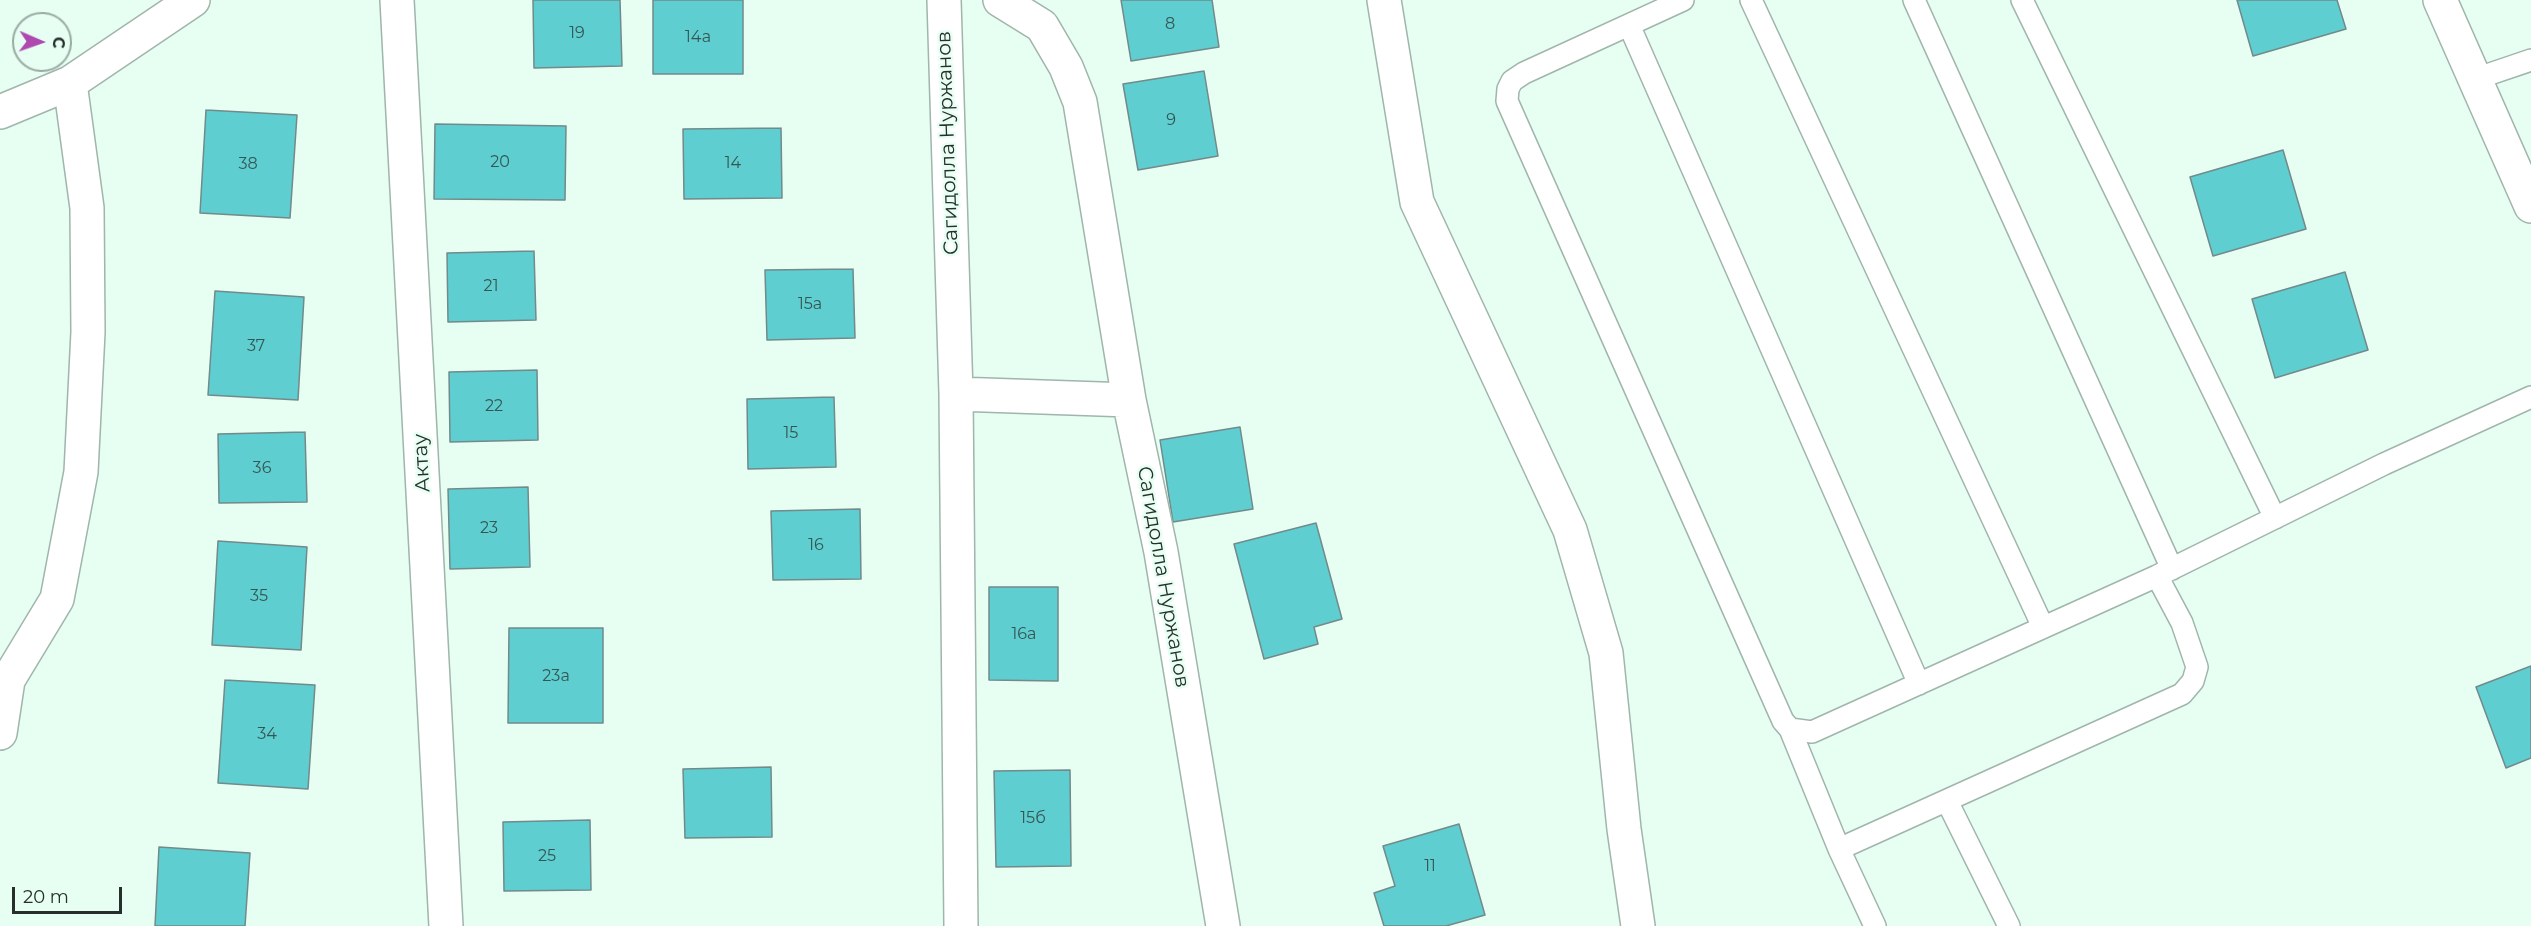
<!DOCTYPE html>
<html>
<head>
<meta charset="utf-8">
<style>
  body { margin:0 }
  #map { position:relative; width:2531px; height:926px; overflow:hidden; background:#e7fef3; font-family:Montserrat,sans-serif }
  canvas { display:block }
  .north { position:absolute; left:12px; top:12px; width:60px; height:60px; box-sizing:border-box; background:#e7fef3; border:2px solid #9aaba3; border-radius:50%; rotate:92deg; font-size:16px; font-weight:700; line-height:24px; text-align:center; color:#272f2b }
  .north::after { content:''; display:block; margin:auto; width:21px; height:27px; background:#ad49af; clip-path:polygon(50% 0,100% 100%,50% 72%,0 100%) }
  .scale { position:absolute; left:12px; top:887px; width:110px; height:27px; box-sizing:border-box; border:3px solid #272f2b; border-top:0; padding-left:8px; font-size:18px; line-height:21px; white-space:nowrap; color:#272f2b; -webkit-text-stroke:4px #e7fef3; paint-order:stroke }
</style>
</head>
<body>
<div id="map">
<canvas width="2531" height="926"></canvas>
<div class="north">С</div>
<div class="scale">20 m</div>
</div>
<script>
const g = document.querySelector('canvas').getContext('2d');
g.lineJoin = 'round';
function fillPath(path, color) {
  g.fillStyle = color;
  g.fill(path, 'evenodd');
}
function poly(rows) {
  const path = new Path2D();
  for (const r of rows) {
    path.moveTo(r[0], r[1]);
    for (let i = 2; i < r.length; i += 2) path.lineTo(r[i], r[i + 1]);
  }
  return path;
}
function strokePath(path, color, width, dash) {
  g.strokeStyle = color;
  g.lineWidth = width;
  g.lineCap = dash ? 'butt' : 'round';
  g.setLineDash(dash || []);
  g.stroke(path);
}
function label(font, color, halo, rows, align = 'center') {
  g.font = font + ' Montserrat,sans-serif';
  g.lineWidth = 5;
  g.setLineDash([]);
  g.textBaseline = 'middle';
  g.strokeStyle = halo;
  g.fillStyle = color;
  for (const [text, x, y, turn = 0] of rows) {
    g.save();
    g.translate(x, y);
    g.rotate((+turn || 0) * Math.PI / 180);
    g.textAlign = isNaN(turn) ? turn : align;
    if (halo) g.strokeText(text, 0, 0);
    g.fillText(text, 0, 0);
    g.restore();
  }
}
const building = poly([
  [533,0,620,0,622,66,534,68,533,0],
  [653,0,743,0,743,74,653,74,653,0],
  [1121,0,1212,0,1219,47,1131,61,1121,0],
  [2237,0,2337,0,2346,29,2253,56,2237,0],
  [1204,71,1218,156,1138,170,1123,84,1204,71],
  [206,110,297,115,290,218,200,213,206,110],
  [435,124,566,126,565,200,434,199,435,124],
  [781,128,782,198,684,199,683,129,781,128],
  [2283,150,2306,229,2213,256,2190,177,2283,150],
  [534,251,536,320,448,322,447,253,534,251],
  [853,269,855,338,767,340,765,270,853,269],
  [2345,272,2368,350,2275,378,2252,299,2345,272],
  [215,291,304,297,298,400,208,395,215,291],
  [537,370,538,440,450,442,449,372,537,370],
  [834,397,836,467,748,469,747,399,834,397],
  [1240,427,1253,509,1173,522,1160,440,1240,427],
  [305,432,307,502,219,503,218,434,305,432],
  [528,487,530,567,450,569,448,489,528,487],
  [860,509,861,579,773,580,771,511,860,509],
  [1316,523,1342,619,1314,627,1318,644,1264,659,1234,544,1316,523],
  [218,541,307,547,301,650,212,645,218,541],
  [989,587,1058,587,1058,681,989,680,989,587],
  [509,628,603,628,603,723,508,723,509,628],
  [2531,666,2531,758,2506,768,2476,687,2531,666],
  [225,680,315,685,308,789,218,783,225,680],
  [771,767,772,837,685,838,683,769,771,767],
  [1070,770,1071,866,996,867,994,771,1070,770],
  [590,820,591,890,504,891,503,822,590,820],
  [1459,824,1485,915,1446,926,1384,926,1374,893,1395,886,1383,846,1459,824],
  [159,847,250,853,245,926,155,926,159,847]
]);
const lane = poly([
  [1683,0,1524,73,1512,81,1508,89,1507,101,1783,721,1790,729,1812,732,2157,576,2384,464,2531,397],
  [1751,0,2043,627],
  [1914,0,2172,569],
  [2022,0,2275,518],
  [1629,25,1919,684],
  [2475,79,2531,60],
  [1790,729,1839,849,1875,926],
  [1947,801,2009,926],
  [1839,849,2182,694,2193,681,2197,667,2182,623,2157,576]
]);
const street = poly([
  [944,0,956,394,961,926],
  [1000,0,1042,26,1066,67,1080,102,1129,400],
  [1384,0,1417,202,1570,530,1606,653,1624,829,1638,926],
  [2440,0,2531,206],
  [0,112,70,83,193,0],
  [956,394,1129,400,1161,552,1223,926],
  [0,733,8,680,57,599,81,472,88,332,87,208,70,83]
]);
const secondary = poly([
  [397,0,446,926]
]);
const numberNames = [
  ["8",1170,24],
  ["19",577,33],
  ["14а",698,37],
  ["9",1171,120],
  ["20",500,162],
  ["14",733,163],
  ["38",248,164],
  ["21",491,286],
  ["15а",810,304],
  ["37",256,346],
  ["22",494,406],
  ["15",791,433],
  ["36",262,468],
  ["23",489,528],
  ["16",816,545],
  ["35",259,596],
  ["16а",1024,634],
  ["23а",556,676],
  ["34",267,734],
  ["15б",1033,818],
  ["25",547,856],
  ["11",1430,866]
];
const streetNames = [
  ["Сагидолла Нуржанов",948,143,-92],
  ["Актау",422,463,-93],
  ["Сагидолла Нуржанов",1163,577,80]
];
fillPath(building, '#5fced0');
strokePath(building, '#728a8a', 1.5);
strokePath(lane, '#a0b5ab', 24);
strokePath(street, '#a0b5ab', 36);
strokePath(secondary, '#a0b5ab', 36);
strokePath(lane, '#fff', 21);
strokePath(street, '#fff', 33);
strokePath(secondary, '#fff', 33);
label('16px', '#355754', null, numberNames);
label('20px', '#272f2b', '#e7fef3', streetNames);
</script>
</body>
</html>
